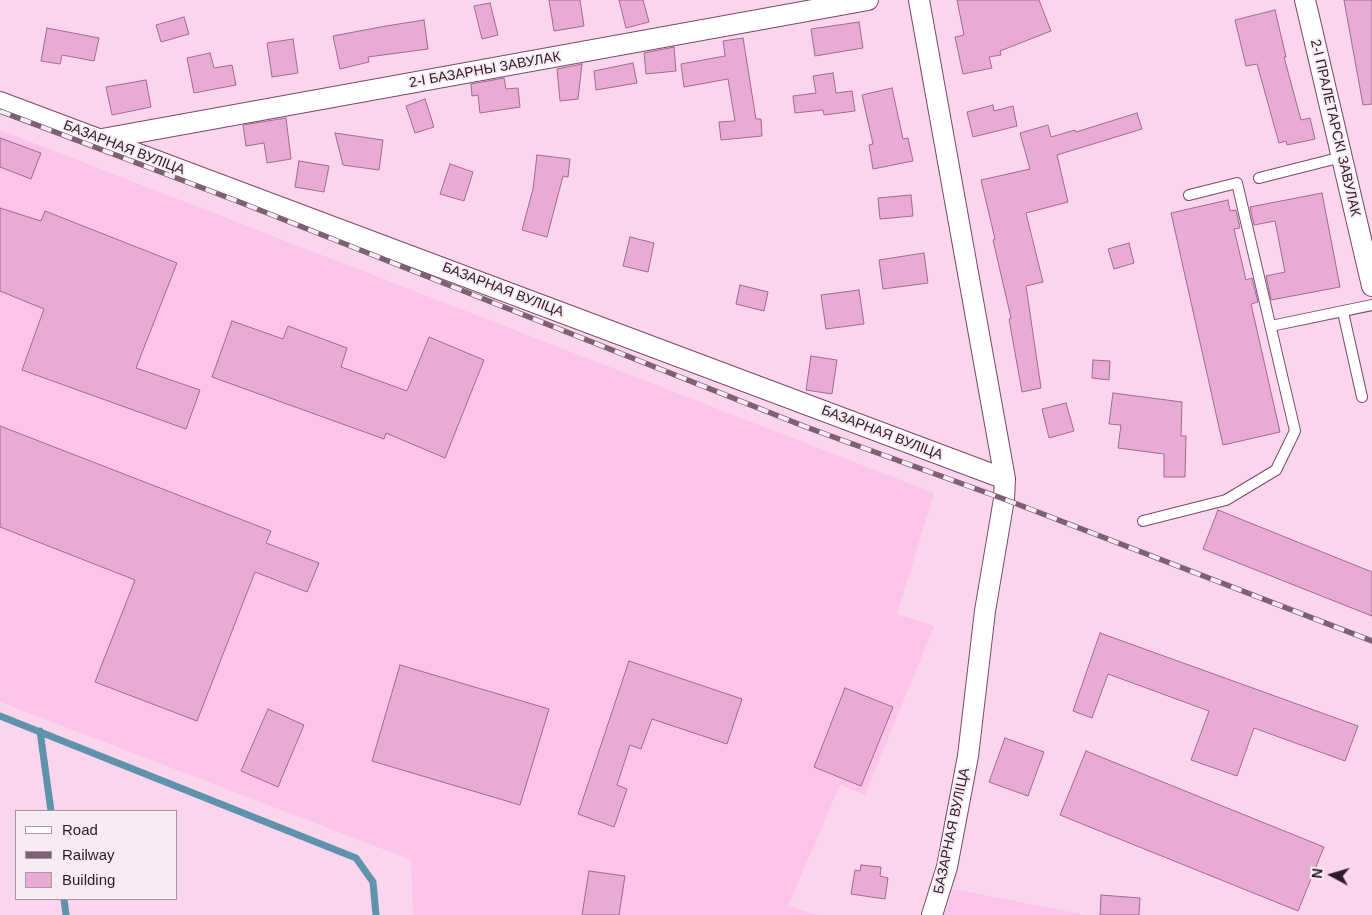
<!DOCTYPE html>
<html>
<head>
<meta charset="utf-8">
<style>
  body { margin:0 }
  #map { position:relative; width:1372px; height:915px; overflow:hidden; background:#fbd5ed; font-family:Arial,sans-serif }
  canvas { display:block }
  .legend { position:absolute; left:15px; top:810px; width:162px; height:90px; box-sizing:border-box; background:#f8ebf3; border:1px solid #a897a2; margin:0; padding:6px 9px; list-style:none; font-size:15px; color:#2f1828 }
  .legend li { display:flex; align-items:center; gap:10px; height:25px }
  .legend b { width:25px; border:1px solid #a897a2 }
  .north { position:absolute; left:1307px; top:850px; width:50px; height:50px; -webkit-text-stroke:4px #f8ebf3; paint-order:stroke; rotate:276deg; font-size:14px; font-weight:700; line-height:20px; text-align:center; color:#2f1828 }
  .north::after { content:''; display:block; margin:auto; width:18px; height:22px; background:#2f1828; clip-path:polygon(50% 0,100% 100%,50% 72%,0 100%) }
</style>
</head>
<body>
<div id="map">
<canvas width="1372" height="915"></canvas>
<ul class="legend">
<li><b style="height:6px;background:#fff"></b>Road</li>
<li><b style="height:6px;background:#7d6073"></b>Railway</li>
<li><b style="height:14px;background:#e8abd3"></b>Building</li>
</ul>
<div class="north">N</div>
</div>
<script>
const g = document.querySelector('canvas').getContext('2d');
g.lineJoin = 'round';
function fillPath(path, color) {
  g.fillStyle = color;
  g.fill(path, 'evenodd');
}
function poly(rows) {
  const path = new Path2D();
  for (const r of rows) {
    path.moveTo(r[0], r[1]);
    for (let i = 2; i < r.length; i += 2) path.lineTo(r[i], r[i + 1]);
  }
  return path;
}
function strokePath(path, color, width, dash) {
  g.strokeStyle = color;
  g.lineWidth = width;
  g.lineCap = dash ? 'butt' : 'round';
  g.setLineDash(dash || []);
  g.stroke(path);
}
function label(font, color, halo, rows, align = 'center') {
  g.font = font + ' Arial,sans-serif';
  g.lineWidth = 4;
  g.setLineDash([]);
  g.textBaseline = 'middle';
  g.strokeStyle = halo;
  g.fillStyle = color;
  for (const [text, x, y, turn = 0] of rows) {
    g.save();
    g.translate(x, y);
    g.rotate((+turn || 0) * Math.PI / 180);
    g.textAlign = isNaN(turn) ? turn : align;
    if (halo) g.strokeText(text, 0, 0);
    g.fillText(text, 0, 0);
    g.restore();
  }
}
const built = poly([
  [0,130,934,493,897,614,934,626,865,795,840,785,788,906,817,915,413,915,411,860,0,702],
  [953,889,1086,915,945,915]
]);
const stream = poly([
  [0,716,356,858,373,882,376,915],
  [40,731,51,811],
  [64,899,66,915]
]);
const building = poly([
  [549,0,580,0,584,26,554,31,549,0],
  [619,0,643,0,649,22,626,28,619,0],
  [957,0,1039,0,1051,31,1000,51,1001,55,989,57,992,68,963,74,955,37,964,35,957,0],
  [1344,0,1372,0,1372,104,1363,105,1344,0],
  [490,3,498,35,482,39,474,6,490,3],
  [1275,10,1286,57,1284,57,1301,120,1310,118,1315,139,1287,145,1286,141,1279,143,1257,64,1246,66,1235,20,1275,10],
  [184,17,189,34,161,42,156,25,184,17],
  [424,20,428,49,368,57,369,62,340,69,333,36,386,26,424,20],
  [859,22,863,48,815,56,811,29,859,22],
  [47,28,99,38,94,61,62,55,60,64,41,61,47,28],
  [743,38,756,119,761,119,762,136,721,140,719,122,735,121,728,79,684,87,681,64,725,56,723,41,743,38],
  [293,39,298,73,272,77,267,43,293,39],
  [674,47,676,71,646,74,644,53,674,47],
  [210,53,214,68,232,65,236,85,194,93,187,58,210,53],
  [633,63,637,83,596,90,594,71,633,63],
  [582,64,578,99,560,101,557,69,582,64],
  [833,73,836,93,852,91,855,111,824,115,823,110,795,113,793,96,816,93,813,76,833,73],
  [504,78,506,89,518,88,520,107,480,113,478,95,472,96,471,84,504,78],
  [146,80,151,107,112,115,106,87,146,80],
  [892,88,903,139,908,138,913,161,873,169,869,145,873,144,862,95,892,88],
  [425,99,434,127,415,133,406,106,425,99],
  [993,105,994,111,1013,106,1017,126,973,137,967,112,993,105],
  [1137,113,1142,129,1057,155,1068,202,1026,213,1043,282,1026,286,1041,388,1022,392,1009,319,1011,318,993,240,995,239,981,180,1030,169,1020,133,1048,125,1051,137,1075,130,1076,132,1137,113],
  [286,118,291,159,267,163,264,143,246,146,243,125,286,118],
  [335,133,383,140,379,170,343,165,335,133],
  [0,138,41,153,31,179,0,167,0,138],
  [537,155,570,159,568,177,563,176,547,237,522,230,533,189,537,155],
  [299,161,329,166,324,192,295,187,299,161],
  [450,164,473,172,464,201,440,194,450,164],
  [1322,193,1340,287,1271,300,1266,276,1285,272,1275,221,1254,225,1250,207,1322,193],
  [911,195,913,216,880,219,878,198,911,195],
  [1228,200,1230,211,1236,210,1240,228,1234,229,1246,280,1252,278,1258,302,1251,304,1280,432,1223,445,1171,213,1228,200],
  [0,208,41,221,45,211,177,263,136,368,200,390,186,429,22,370,44,309,0,291,0,208],
  [630,237,654,243,648,272,623,266,630,237],
  [1129,243,1134,263,1114,269,1108,249,1129,243],
  [924,253,928,283,883,289,879,260,924,253],
  [740,285,768,292,764,311,736,304,740,285],
  [859,290,864,324,826,329,821,295,859,290],
  [232,321,283,339,288,326,347,348,341,367,407,391,429,337,484,360,445,458,386,433,384,439,212,377,232,321],
  [811,356,837,360,832,394,806,390,811,356],
  [1093,360,1110,361,1109,380,1092,378,1093,360],
  [1113,393,1182,402,1181,436,1186,436,1185,477,1164,477,1164,454,1118,448,1121,425,1109,424,1113,393],
  [1066,403,1074,431,1049,438,1042,409,1066,403],
  [0,426,271,531,266,543,319,563,307,592,255,572,197,721,95,682,135,580,0,527,0,426],
  [1218,510,1372,572,1372,616,1203,549,1218,510],
  [1100,633,1358,726,1345,761,1254,728,1237,776,1191,760,1209,711,1108,674,1092,718,1073,711,1100,633],
  [629,661,742,699,727,744,652,719,641,749,630,745,617,785,627,789,614,827,578,814,629,661],
  [400,665,549,709,520,805,372,761,400,665],
  [845,688,893,707,861,786,814,767,845,688],
  [268,709,304,725,278,787,241,771,268,709],
  [1005,738,1044,752,1028,796,989,782,1005,738],
  [1086,751,1324,847,1298,911,1060,815,1086,751],
  [861,865,881,867,880,876,888,878,885,899,851,894,855,870,860,871,861,865],
  [589,871,625,876,619,915,582,915,589,871],
  [1101,895,1140,898,1139,915,1100,915,1101,895]
]);
const service = poly([
  [1259,178,1342,157],
  [1343,312,1362,397],
  [1271,326,1372,305],
  [1143,521,1226,500,1276,470,1295,431,1237,183,1189,195]
]);
const minor = poly([
  [919,0,1005,479,1004,499,985,611,968,756,947,867,932,915],
  [1305,0,1372,286],
  [0,102,1005,479],
  [102,139,868,0]
]);
const rail = poly([
  [0,111,237,201,806,427,1004,499,1372,641]
]);
const streetNames = [
  ["2-І БАЗАРНЫ ЗАВУЛАК",485,70,-10],
  ["2-І ПРАЛЕТАРСКІ ЗАВУЛАК",1335,128,77],
  ["БАЗАРНАЯ ВУЛІЦА",124,148,21],
  ["БАЗАРНАЯ ВУЛІЦА",503,290,21],
  ["БАЗАРНАЯ ВУЛІЦА",882,433,21],
  ["БАЗАРНАЯ ВУЛІЦА",952,831,-78]
];
fillPath(built, '#fcc4e8');
strokePath(stream, '#5f93ab', 7);
fillPath(building, '#e8abd3');
strokePath(building, '#a1698f', 1);
strokePath(service, '#7b466a', 12);
strokePath(minor, '#7b466a', 22);
strokePath(service, '#fff', 10);
strokePath(minor, '#fff', 20);
strokePath(rail, '#7d6073', 5.5);
strokePath(rail, '#f8ebf3', 4, [11]);
label('14px', '#2f1828', '#f8ebf3', streetNames);
</script>
</body>
</html>
